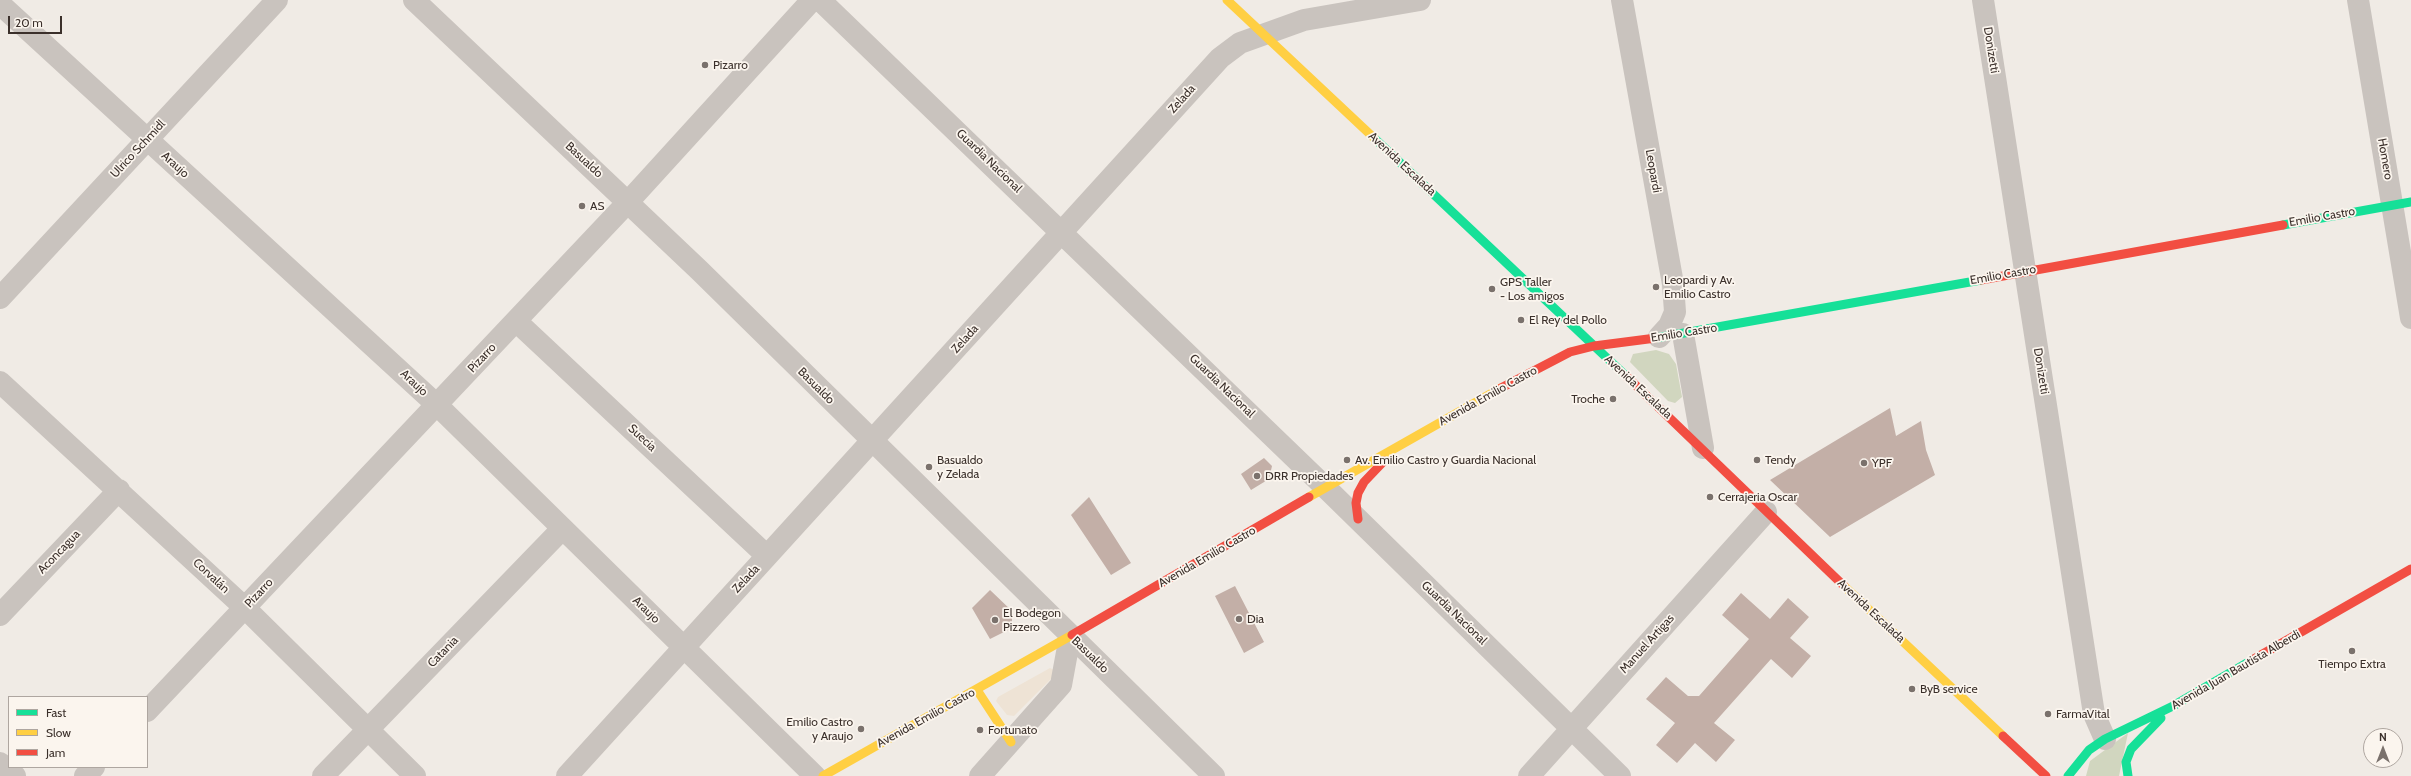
<!DOCTYPE html>
<html>
<head>
<meta charset="utf-8">
<style>
  body { margin:0 }
  #map { position:relative; width:2411px; height:776px; overflow:hidden; background:#f0ebe5; font-family:Cabin,sans-serif }
  canvas { display:block }
  .legend { position:absolute; left:8px; top:696px; width:140px; height:72px; box-sizing:border-box; background:#fbf5ee; border:1px solid #aea6a0; margin:0; padding:5px 7px; list-style:none; font-size:12px; color:#3b302b }
  .legend li { display:flex; align-items:center; gap:8px; height:20px }
  .legend b { width:20px; border:1px solid #aea6a0 }
  .north { position:absolute; left:2363px; top:728px; width:40px; height:40px; box-sizing:border-box; background:#fbf5ee; border:1px solid #aea6a0; border-radius:50%; rotate:0deg; font-size:11px; font-weight:700; line-height:16px; text-align:center; color:#3b302b }
  .north::after { content:''; display:block; margin:auto; width:14px; height:18px; background:#7a716c; clip-path:polygon(50% 0,100% 100%,50% 72%,0 100%) }
  .scale { position:absolute; left:8px; top:16px; width:54px; height:18px; box-sizing:border-box; border:2px solid #3b302b; border-top:0; padding-left:5px; font-size:12px; line-height:14px; white-space:nowrap; color:#3b302b; -webkit-text-stroke:3px #fbf5ee; paint-order:stroke }
</style>
</head>
<body>
<div id="map">
<canvas width="2411" height="776"></canvas>
<ul class="legend">
<li><b style="height:5px;background:#16e098"></b>Fast</li>
<li><b style="height:5px;background:#ffcf43"></b>Slow</li>
<li><b style="height:5px;background:#f24e42"></b>Jam</li>
</ul>
<div class="north">N</div>
<div class="scale">20 m</div>
</div>
<script>
const g = document.querySelector('canvas').getContext('2d');
g.lineJoin = 'round';
function fillPath(path, color) {
  g.fillStyle = color;
  g.fill(path, 'evenodd');
}
function poly(rows) {
  const path = new Path2D();
  for (const r of rows) {
    path.moveTo(r[0], r[1]);
    for (let i = 2; i < r.length; i += 2) path.lineTo(r[i], r[i + 1]);
  }
  return path;
}
function strokePath(path, color, width, dash) {
  g.strokeStyle = color;
  g.lineWidth = width;
  g.lineCap = dash ? 'butt' : 'round';
  g.setLineDash(dash || []);
  g.stroke(path);
}
function label(font, color, halo, rows, align = 'center') {
  g.font = font + ' Cabin,sans-serif';
  g.lineWidth = 3.5;
  g.setLineDash([]);
  g.textBaseline = 'middle';
  g.strokeStyle = halo;
  g.fillStyle = color;
  for (const [text, x, y, turn = 0] of rows) {
    g.save();
    g.translate(x, y);
    g.rotate((+turn || 0) * Math.PI / 180);
    g.textAlign = isNaN(turn) ? turn : align;
    if (halo) g.strokeText(text, 0, 0);
    g.fillText(text, 0, 0);
    g.restore();
  }
}
const green = poly([
  [1656,350,1669,354,1676,364,1682,397,1675,403,1668,401,1630,362,1633,354],
  [2128,733,2119,776,2086,776,2090,761]
]);
const plaza = poly([
  [1050,668,1054,670,1053,677,1014,716,1007,715,996,701,998,697]
]);
const building = poly([
  [1890,408,1896,436,1921,421,1926,450,1935,475,1830,537,1770,480],
  [1264,458,1272,466,1269,479,1251,490,1241,474],
  [1089,497,1131,563,1111,575,1071,515],
  [1235,586,1264,642,1244,653,1215,596],
  [990,590,1012,611,1012,628,990,639,972,608],
  [1741,593,1770,619,1788,598,1809,617,1790,638,1811,656,1792,678,1771,659,1714,723,1735,740,1716,762,1695,743,1677,763,1656,745,1675,723,1646,699,1666,677,1688,696,1699,696,1749,639,1722,615]
]);
const street = poly([
  [414,0,699,270,1214,776],
  [820,0,1325,487,1620,776],
  [1622,0,1673,284,1675,312,1669,326,1659,337],
  [1983,0,2094,714,2105,739],
  [2358,0,2411,318],
  [0,4,437,405,815,776],
  [0,298,277,0],
  [516,321,767,556],
  [1683,334,1703,448],
  [0,382,245,608,415,776],
  [0,615,119,490],
  [147,711,628,202,812,0],
  [0,763,15,776],
  [85,776,94,767],
  [323,776,562,529],
  [567,776,1220,58,1240,43,1304,20,1420,0],
  [980,776,1061,685,1070,636],
  [1529,776,1766,512]
]);
const fast = poly([
  [1374,138,1626,376],
  [2283,225,2411,202],
  [1656,338,1981,280],
  [2068,776,2089,750,2105,739,2173,706,2254,659],
  [2128,776,2126,762,2131,749,2161,718]
]);
const slow = poly([
  [1227,0,1374,138],
  [1309,497,1501,388],
  [1844,586,2003,736],
  [977,690,1011,742],
  [823,776,1072,635]
]);
const jam = poly([
  [1981,280,2283,225],
  [1626,376,1844,586],
  [1501,388,1570,352,1594,346,1656,338],
  [1358,519,1356,503,1358,493,1364,482,1384,461],
  [1072,635,1309,497],
  [2254,659,2411,569],
  [2003,736,2046,776]
]);
const markers = [
  [705,65,4,"#7a716c"],
  [582,206,4,"#7a716c"],
  [1656,287,4,"#7a716c"],
  [1492,289,4,"#7a716c"],
  [1521,320,4,"#7a716c"],
  [1613,399,4,"#7a716c"],
  [1347,460,4,"#7a716c"],
  [1757,460,4,"#7a716c"],
  [1864,463,4,"#7a716c"],
  [929,467,4,"#7a716c"],
  [1257,476,4,"#7a716c"],
  [1710,497,4,"#7a716c"],
  [1239,619,4,"#7a716c"],
  [995,620,4,"#7a716c"],
  [2352,651,4,"#7a716c"],
  [1912,689,4,"#7a716c"],
  [2048,714,4,"#7a716c"],
  [861,729,4,"#7a716c"],
  [980,730,4,"#7a716c"]
];
const streetNames = [
  ["Donizetti",1991,50,81],
  ["Zelada",1182,99,-48],
  ["Ulrico Schmidl",138,149,-47],
  ["Homero",2385,159,80],
  ["Basualdo",584,160,43],
  ["Guardia Nacional",989,161,44],
  ["Avenida Escalada",1402,164,43],
  ["Araujo",175,165,42],
  ["Leopardi",1653,171,80],
  ["Emilio Castro",2322,217,-10],
  ["Emilio Castro",2003,275,-10],
  ["Emilio Castro",1684,333,-9],
  ["Zelada",965,339,-48],
  ["Pizarro",482,358,-47],
  ["Donizetti",2041,371,81],
  ["Araujo",414,383,43],
  ["Basualdo",816,386,45],
  ["Guardia Nacional",1222,386,44],
  ["Avenida Escalada",1638,387,43],
  ["Avenida Emilio Castro",1488,396,-29],
  ["Suecia",642,438,43],
  ["Aconcagua",59,552,-46],
  ["Avenida Emilio Castro",1207,557,-30],
  ["Corvalán",211,576,43],
  ["Zelada",746,579,-47],
  ["Pizarro",259,593,-47],
  ["Araujo",646,610,44],
  ["Avenida Escalada",1871,611,43],
  ["Guardia Nacional",1454,613,44],
  ["Manuel Artigas",1647,644,-48],
  ["Catania",443,652,-46],
  ["Basualdo",1090,655,44],
  ["Avenida Juan Bautista Alberdi",2236,670,-30],
  ["Avenida Emilio Castro",926,718,-29]
];
const poiNames = [
  ["Pizarro",713,65],
  ["AS",590,206],
  ["Leopardi y Av.",1664,280],
  ["Emilio Castro",1664,294],
  ["GPS Taller",1500,282],
  ["- Los amigos",1500,296],
  ["El Rey del Pollo",1529,320],
  ["Troche",1605,399,"right"],
  ["Basualdo",937,460],
  ["y Zelada",937,474],
  ["Av. Emilio Castro y Guardia Nacional",1355,460],
  ["Tendy",1765,460],
  ["YPF",1872,463],
  ["DRR Propiedades",1265,476],
  ["Cerrajeria Oscar",1718,497],
  ["El Bodegon",1003,613],
  ["Pizzero",1003,627],
  ["Dia",1247,619],
  ["Tiempo Extra",2352,664,"center"],
  ["ByB service",1920,689],
  ["FarmaVital",2056,714],
  ["Emilio Castro",853,722,"right"],
  ["y Araujo",853,736,"right"],
  ["Fortunato",988,730]
];
fillPath(green, '#d1d6bf');
fillPath(plaza, '#eee3d5');
fillPath(building, '#c3afa7');
strokePath(street, '#c9c3be', 22);
strokePath(fast, '#16e098', 9);
strokePath(slow, '#ffcf43', 9);
strokePath(jam, '#f24e42', 9);
for (const [x, y, r, color] of markers) {
  const dot = new Path2D();
  dot.arc(x, y, r, 0, 2 * Math.PI);
  g.fillStyle = color;
  g.fill(dot);
  strokePath(dot, '#fbf5ee', 1.5);
}
label('12px', '#3b302b', '#fbf5ee', streetNames);
label('12px', '#3b302b', '#fbf5ee', poiNames, 'left');
</script>
</body>
</html>
